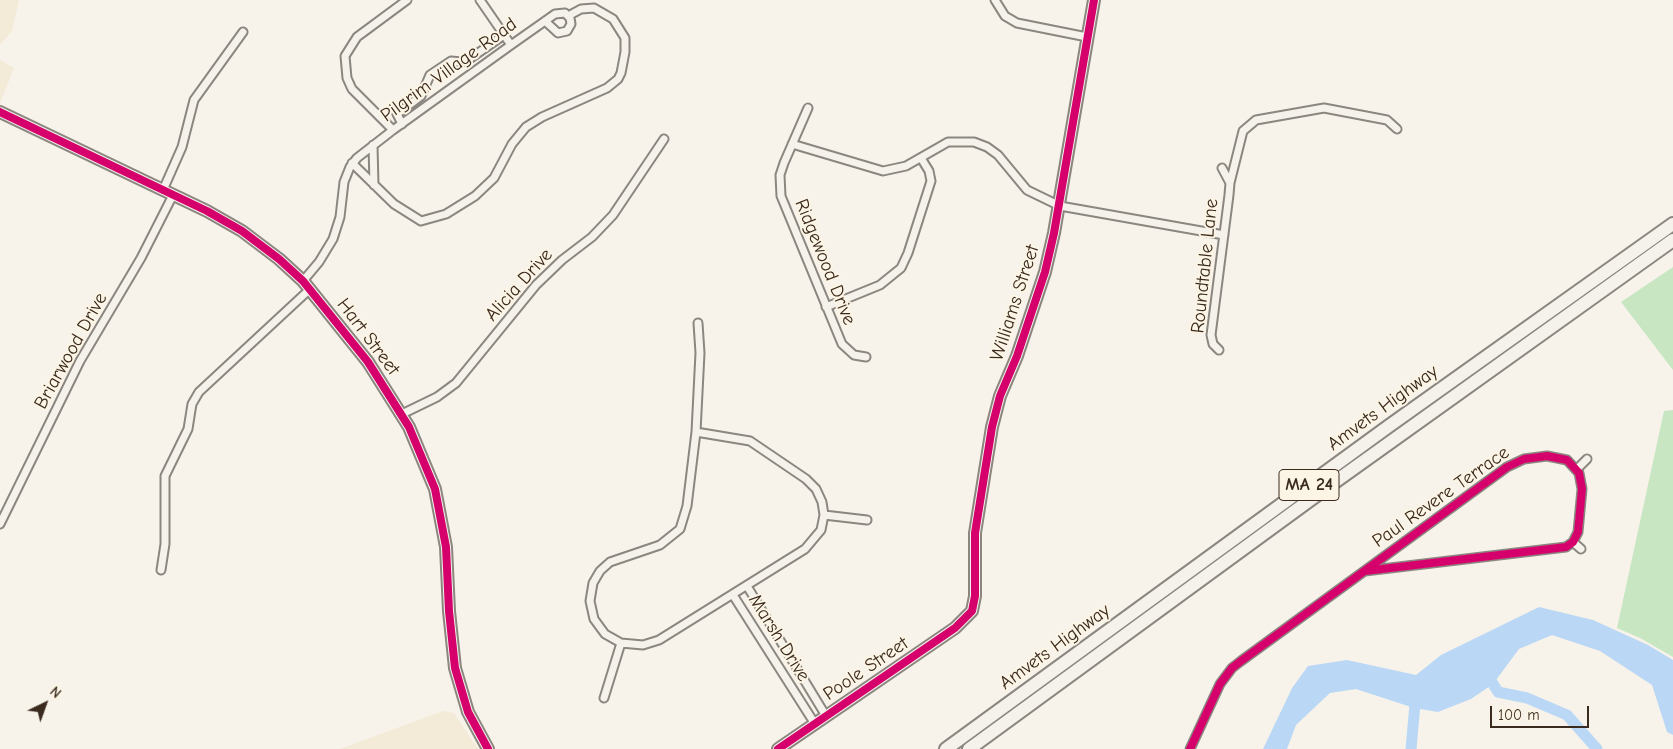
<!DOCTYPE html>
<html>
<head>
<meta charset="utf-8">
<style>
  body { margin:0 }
  #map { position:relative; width:1673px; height:749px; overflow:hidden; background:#f7f3ea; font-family:"Comic Neue",sans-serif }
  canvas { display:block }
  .north { position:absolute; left:20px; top:679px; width:50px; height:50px; -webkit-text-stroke:4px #fcf5e5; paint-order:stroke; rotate:42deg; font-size:14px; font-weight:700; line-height:20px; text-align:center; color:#3b2a1e }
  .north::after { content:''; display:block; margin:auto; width:18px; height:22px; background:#3b2a1e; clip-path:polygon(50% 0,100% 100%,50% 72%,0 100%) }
  .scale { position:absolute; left:1490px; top:706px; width:99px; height:22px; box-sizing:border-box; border:2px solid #3b2a1e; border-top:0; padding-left:6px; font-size:15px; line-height:18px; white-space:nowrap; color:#3b2a1e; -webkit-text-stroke:4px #fcf5e5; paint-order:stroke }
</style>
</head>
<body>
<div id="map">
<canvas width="1673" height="749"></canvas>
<div class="north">N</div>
<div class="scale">100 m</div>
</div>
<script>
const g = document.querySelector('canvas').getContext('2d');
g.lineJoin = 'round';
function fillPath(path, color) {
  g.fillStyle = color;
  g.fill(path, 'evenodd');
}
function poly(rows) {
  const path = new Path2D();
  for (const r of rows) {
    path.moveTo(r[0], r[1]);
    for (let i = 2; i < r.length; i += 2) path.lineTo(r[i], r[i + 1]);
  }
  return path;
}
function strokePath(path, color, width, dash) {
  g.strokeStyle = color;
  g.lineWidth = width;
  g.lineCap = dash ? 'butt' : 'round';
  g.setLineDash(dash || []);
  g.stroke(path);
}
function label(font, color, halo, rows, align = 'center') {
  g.font = font + ' "Comic Neue",sans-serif';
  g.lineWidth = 4;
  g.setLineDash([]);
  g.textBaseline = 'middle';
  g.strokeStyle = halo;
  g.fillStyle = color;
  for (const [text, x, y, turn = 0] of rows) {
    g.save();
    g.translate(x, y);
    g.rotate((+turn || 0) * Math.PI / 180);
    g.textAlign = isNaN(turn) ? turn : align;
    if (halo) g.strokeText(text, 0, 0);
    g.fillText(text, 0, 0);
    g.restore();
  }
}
const built = poly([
  [0,0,19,0,12,31,0,45],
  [0,60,14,68,0,103],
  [443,711,454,713,478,749,340,749]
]);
const green = poly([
  [1673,267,1673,370,1621,302],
  [1673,410,1673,657,1640,638,1617,628,1664,411]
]);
const water = poly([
  [1539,607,1593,620,1648,645,1673,660,1673,735,1667,732,1652,685,1600,651,1552,635,1519,649,1493,684,1471,699,1438,712,1414,708,1356,689,1330,693,1296,725,1287,749,1263,749,1292,688,1308,666,1347,660,1416,675,1441,655]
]);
const river = poly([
  [1492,669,1490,679,1498,692,1527,698,1567,715,1597,749],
  [1411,749,1416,693]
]);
const street = poly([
  [480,0,511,45],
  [995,0,1005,16,1017,23,1087,37],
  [808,108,784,163,780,175,781,196,842,344,854,355,866,357],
  [402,124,397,114,421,96,430,75,451,61,462,62,468,60,504,35],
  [393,130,352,89,347,78,345,56,357,37,407,0],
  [792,144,883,171,906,166,948,142,974,142,987,147,998,155,1027,190,1060,206,1224,235],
  [373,145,374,185],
  [352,163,394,204,421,221,446,214,475,196,494,178,512,144,526,127,542,117,607,88,618,79,621,73,625,52,625,38,613,19,594,8,581,9,568,16],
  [1230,183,1243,131,1256,120,1324,108,1387,120,1397,129],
  [163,190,182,147,194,100,243,32],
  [303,281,319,262,333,239,340,217,344,182,350,167,357,158,393,130,511,45,555,14,565,13,570,18,571,24,567,31,558,33,545,21],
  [826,307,880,285,901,268,908,253,931,181,929,171,921,158],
  [1219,350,1213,344,1211,335,1229,195,1230,183,1222,168],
  [402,414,437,397,456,383,536,285,562,260,592,237,613,215,664,139],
  [696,432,750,441,806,479,816,489,822,502,824,515,821,530,805,549,659,640,643,645,621,643,605,634,594,619,590,601,593,583,600,571,610,562,660,545,680,529,687,506,696,432],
  [696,432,700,353,698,323],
  [1577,469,1587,459],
  [824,515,867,520],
  [0,524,80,361,141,258,173,195],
  [1573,542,1581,549],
  [161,570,165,544,165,476,188,429,192,404,199,392,310,289],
  [747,586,826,716],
  [733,595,815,724],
  [604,698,621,643],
  [1190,749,1220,684,1232,668,1241,661,1507,467,1524,459,1547,456,1567,460,1579,473,1582,489,1578,532,1573,542,1566,547,1365,571]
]);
const secondary = poly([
  [0,112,207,211,242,231,279,259,303,281,368,362,409,427,435,489,446,547,449,611,455,668,468,712,488,749],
  [778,749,955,628,972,611,975,596,975,533,992,427,1000,396,1017,356,1045,272,1054,233,1094,0]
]);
const highway = poly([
  [946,749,1389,426,1673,224],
  [969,749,1329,486,1673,240]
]);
const cycleway = poly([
  [0,112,207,211,242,231,279,259,303,281,368,362,409,427,435,489,446,547,449,611,455,668,468,712,488,749],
  [778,749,955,628,972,611,975,596,975,533,992,427,1000,396,1017,356,1045,272,1054,233,1094,0],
  [1190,749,1220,684,1232,668,1241,661,1507,467,1524,459,1547,456,1567,460,1579,473,1582,489,1578,532,1573,542,1566,547,1365,571]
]);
const shields = [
  [1309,485,60]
];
const shieldNames = [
  ["MA 24",1309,485]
];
const streetNames = [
  ["Pilgrim Village Road",449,70,-36],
  ["Ridgewood Drive",825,262,68],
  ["Roundtable Lane",1205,266,-84],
  ["Alicia Drive",519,285,-48],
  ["Williams Street",1015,303,-72],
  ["Hart Street",368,337,53],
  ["Briarwood Drive",71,351,-61],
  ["Amvets Highway",1383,408,-36],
  ["Paul Revere Terrace",1441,497,-35],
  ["Marsh Drive",779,638,58],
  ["Amvets Highway",1055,647,-36],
  ["Poole Street",866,669,-34]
];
fillPath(built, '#f4ead8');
fillPath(green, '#c8e6c2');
fillPath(water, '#bad8f5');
strokePath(river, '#bad8f5', 11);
strokePath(street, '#8b867f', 11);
strokePath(secondary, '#8b867f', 14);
strokePath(highway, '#8b867f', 16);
strokePath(street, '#f5f2ec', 7);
strokePath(secondary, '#f5f2ec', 10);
strokePath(highway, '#f5f2ec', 12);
strokePath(cycleway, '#d6006c', 8);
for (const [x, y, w] of shields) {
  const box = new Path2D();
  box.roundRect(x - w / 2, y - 15.5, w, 31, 4);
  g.fillStyle = '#fcf5e5';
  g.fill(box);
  strokePath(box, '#3b2a1e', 1);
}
label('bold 18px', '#3b2a1e', null, shieldNames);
label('19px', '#3b2a1e', '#fcf5e5', streetNames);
</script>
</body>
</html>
